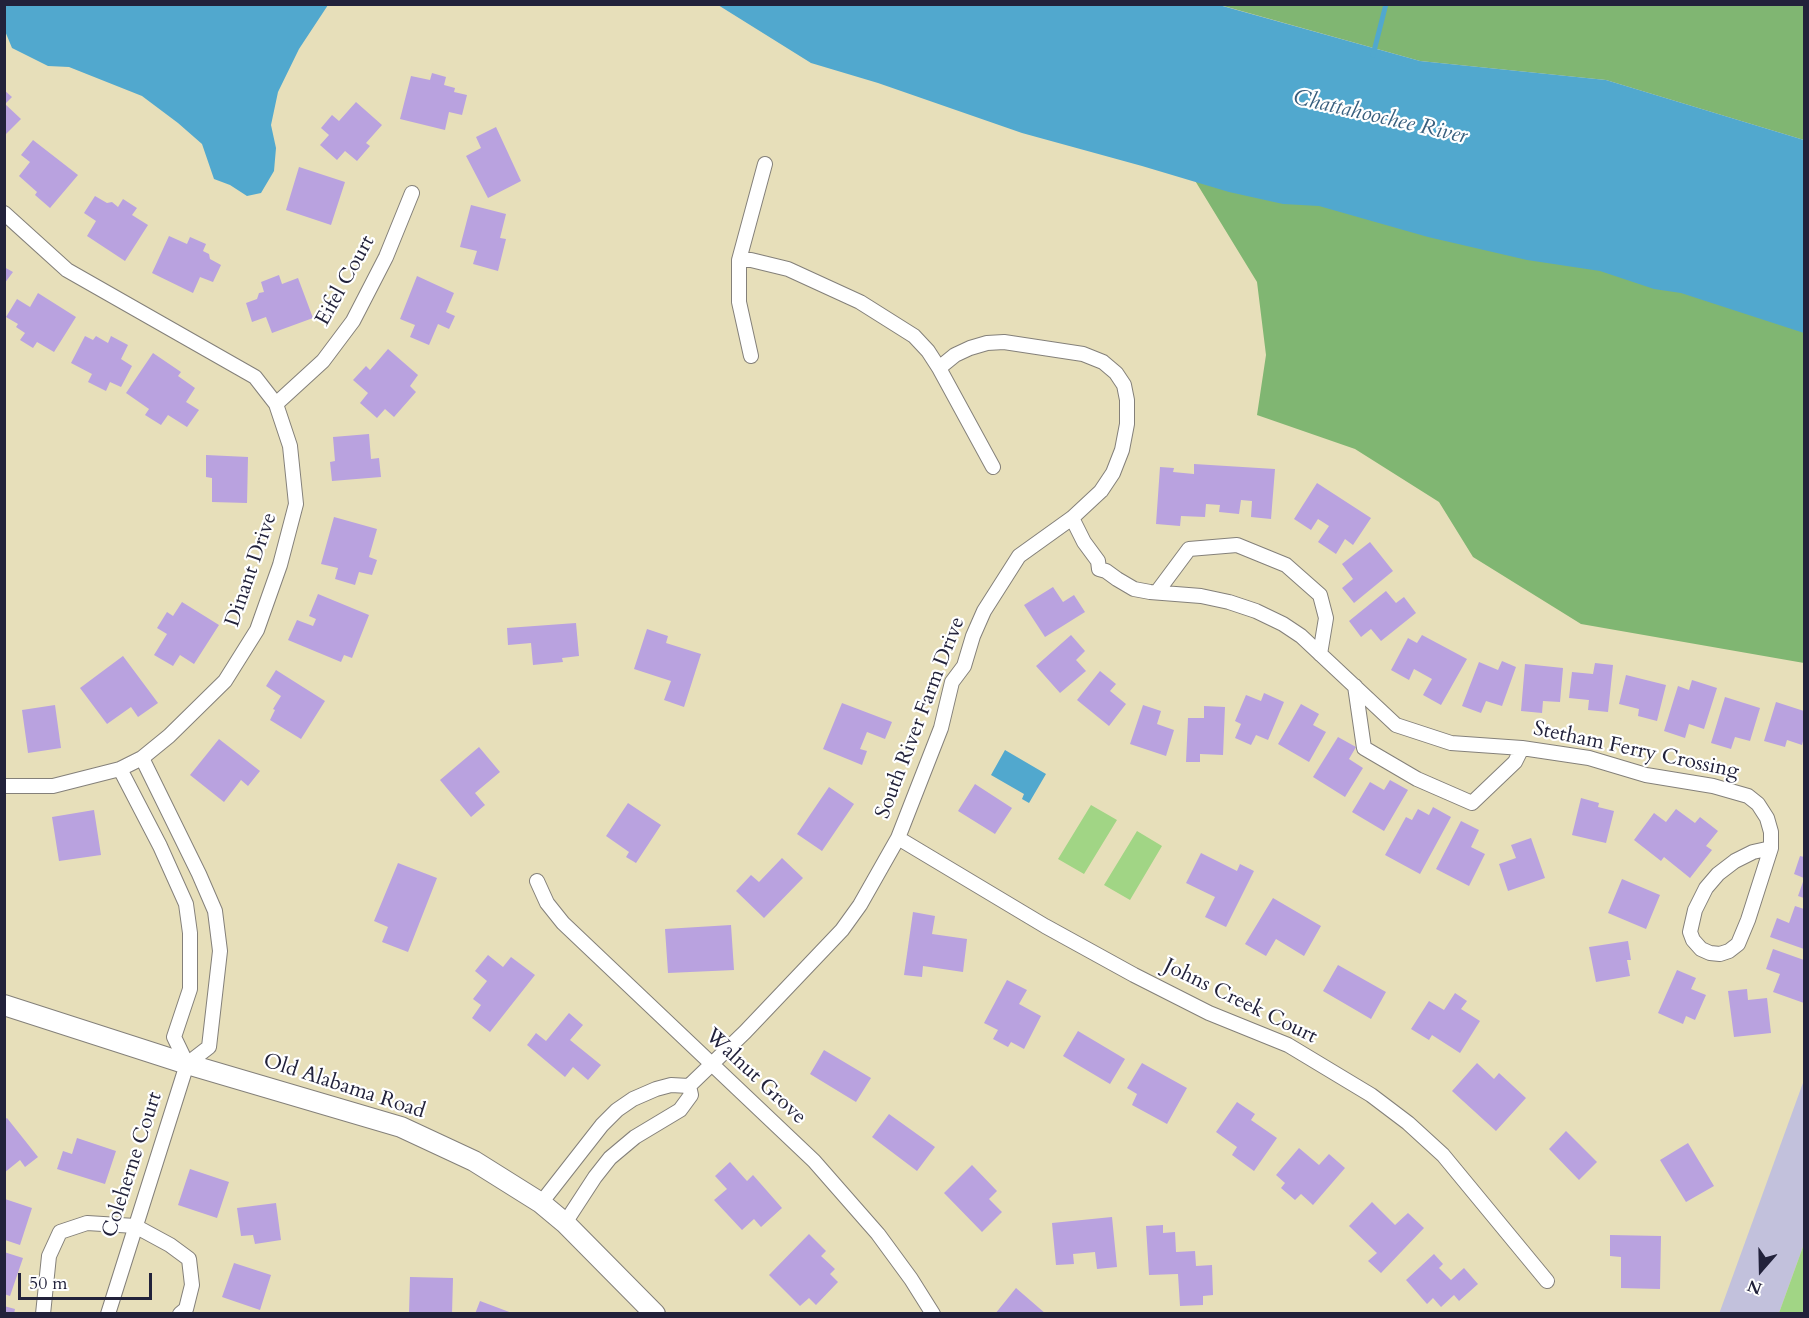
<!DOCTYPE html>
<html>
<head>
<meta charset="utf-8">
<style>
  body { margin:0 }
  #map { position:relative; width:1809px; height:1318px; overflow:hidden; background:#e7dfba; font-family:Cardo,serif }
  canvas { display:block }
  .frame { position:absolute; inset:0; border:6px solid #22223b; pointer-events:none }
  .north { position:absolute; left:1731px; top:1240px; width:60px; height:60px; -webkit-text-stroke:4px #fff; paint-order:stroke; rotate:200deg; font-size:16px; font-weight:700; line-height:24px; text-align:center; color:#22223b }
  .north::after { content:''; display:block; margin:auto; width:21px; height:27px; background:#22223b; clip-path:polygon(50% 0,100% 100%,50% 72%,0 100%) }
  .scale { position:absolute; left:18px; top:1273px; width:134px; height:27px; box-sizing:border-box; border:3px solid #22223b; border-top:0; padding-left:8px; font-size:18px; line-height:21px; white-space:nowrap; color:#22223b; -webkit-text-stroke:4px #fff; paint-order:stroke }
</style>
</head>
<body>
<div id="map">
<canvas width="1809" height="1318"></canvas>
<div class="frame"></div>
<div class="north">N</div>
<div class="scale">50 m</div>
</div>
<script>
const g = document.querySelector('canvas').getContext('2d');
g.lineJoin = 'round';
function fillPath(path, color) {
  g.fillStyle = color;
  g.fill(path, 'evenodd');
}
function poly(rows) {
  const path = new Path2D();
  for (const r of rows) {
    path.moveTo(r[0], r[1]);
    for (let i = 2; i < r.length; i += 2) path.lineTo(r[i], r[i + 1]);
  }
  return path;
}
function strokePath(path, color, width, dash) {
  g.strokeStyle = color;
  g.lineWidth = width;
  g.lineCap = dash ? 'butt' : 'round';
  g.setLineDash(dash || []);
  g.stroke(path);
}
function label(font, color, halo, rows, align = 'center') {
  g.font = font + ' Cardo,serif';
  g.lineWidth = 4.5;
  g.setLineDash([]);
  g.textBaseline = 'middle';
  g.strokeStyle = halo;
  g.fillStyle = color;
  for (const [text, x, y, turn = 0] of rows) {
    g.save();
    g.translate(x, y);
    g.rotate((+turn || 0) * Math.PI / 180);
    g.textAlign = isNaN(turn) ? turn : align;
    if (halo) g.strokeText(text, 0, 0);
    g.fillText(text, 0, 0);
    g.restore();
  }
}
const industrial = poly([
  [1804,1080,1804,1244,1779,1313,1719,1314]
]);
const green = poly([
  [1091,805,1117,820,1084,874,1058,859],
  [1137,831,1162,846,1130,900,1104,885],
  [1804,1244,1804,1313,1779,1313]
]);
const forest = poly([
  [1220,5,1804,5,1804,140,1606,80,1420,61],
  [1161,125,1804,295,1804,663,1581,624,1473,557,1439,502,1355,449,1257,415,1266,355,1257,282]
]);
const water = poly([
  [4,5,5,4,328,5,299,49,278,92,271,125,276,148,274,171,261,193,247,196,230,185,214,179,202,144,178,123,142,96,69,67,48,66,12,48,5,31],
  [718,5,1219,5,1420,61,1606,80,1804,140,1804,333,1681,293,1654,289,1600,271,1527,260,1428,237,1319,206,1283,204,1229,192,1142,166,1022,133,878,83,811,63],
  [1005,750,1046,774,1029,803,1022,799,1024,794,991,775]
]);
const stream = poly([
  [1373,55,1386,4]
]);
const building = poly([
  [432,73,446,77,444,85,455,88,454,92,467,95,462,115,449,112,445,130,400,119,411,76,430,80],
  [4,90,12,97,5,104,21,119,4,136],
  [356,102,382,125,366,143,370,146,357,161,345,151,337,160,320,145,329,135,321,128,332,115,339,121],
  [496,127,521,181,488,198,466,156,481,148,476,137],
  [33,140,78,175,50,208,35,195,37,192,19,176,30,162,21,155],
  [299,167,345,182,331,225,286,210],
  [95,196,107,203,112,202,118,207,123,199,137,208,132,215,148,225,125,261,87,236,96,221,84,213],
  [471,205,506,214,500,238,506,239,498,271,473,264,477,251,460,247],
  [169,236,187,244,190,237,206,244,203,251,209,254,210,259,221,265,213,282,200,277,193,293,152,273],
  [4,267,13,272,4,284],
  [279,275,282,284,298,278,313,318,272,333,266,317,252,322,246,303,257,299,259,293,264,292,261,282],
  [417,276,454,293,446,312,455,316,449,329,438,324,429,345,410,337,415,325,400,319],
  [38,293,76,317,54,352,37,342,33,348,20,340,25,333,16,327,18,324,6,317,17,299,30,307],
  [85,336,93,340,96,336,108,343,111,336,128,345,121,359,132,366,121,387,110,382,106,391,88,382,92,374,71,363],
  [388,349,418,375,410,386,416,392,394,417,385,409,377,418,360,403,368,393,353,380,366,366,370,370],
  [153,353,181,372,178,376,195,388,186,402,199,410,187,427,168,415,161,425,145,415,149,409,126,393],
  [369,434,371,459,379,458,381,477,332,481,330,462,335,461,333,437],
  [206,455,248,457,247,503,212,502,212,478,206,477],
  [1194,464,1275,469,1271,519,1251,517,1252,501,1241,500,1239,514,1219,512,1220,505,1206,504,1205,517,1181,516,1180,526,1156,524,1160,467,1174,468,1173,472,1194,474],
  [1317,483,1371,518,1353,545,1345,539,1336,554,1318,542,1329,526,1318,519,1311,530,1294,519],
  [334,517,377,529,369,557,377,560,372,575,359,572,355,585,335,579,338,568,321,564],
  [1370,542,1393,571,1354,603,1342,588,1353,579,1342,564],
  [1053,587,1063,602,1074,595,1085,612,1045,637,1024,605],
  [1386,591,1396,603,1404,597,1416,613,1381,641,1371,629,1361,637,1349,621],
  [318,594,369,615,352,658,344,655,341,662,288,640,297,620,313,626,316,619,309,616],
  [182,602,219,625,194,664,180,655,173,666,154,655,167,634,157,628,167,612,173,616],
  [576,623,579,656,562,658,563,662,533,665,531,643,508,645,507,628],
  [647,629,668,636,666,643,701,654,684,707,664,700,671,681,634,669],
  [1071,635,1085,651,1076,660,1086,671,1060,693,1036,666],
  [1422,635,1467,659,1441,705,1423,695,1432,679,1414,669,1409,680,1391,670,1408,638,1417,643],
  [123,656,158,703,138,717,131,707,107,724,80,688],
  [1502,661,1516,667,1502,706,1486,701,1481,713,1462,706,1479,662,1498,670],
  [1595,663,1613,665,1608,712,1588,710,1589,700,1569,698,1572,672,1593,674],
  [1525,664,1563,668,1560,702,1543,701,1542,713,1521,711],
  [276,670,325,701,301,739,270,720,275,710,273,709,281,696,266,686],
  [1100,671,1116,684,1110,691,1126,704,1109,726,1077,700],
  [1626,675,1666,685,1657,721,1638,716,1639,709,1619,704],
  [1692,680,1717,688,1704,729,1689,724,1685,738,1664,731,1678,686,1689,690],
  [1264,693,1284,702,1268,740,1256,735,1251,745,1235,738,1241,724,1235,721,1246,695,1261,701],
  [1725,697,1760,708,1750,741,1735,737,1731,749,1711,743],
  [1776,702,1804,711,1804,737,1802,745,1787,740,1785,747,1764,741],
  [842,703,892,722,885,739,867,732,860,749,867,751,862,765,823,749],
  [1301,704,1319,714,1313,725,1326,732,1309,762,1278,744],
  [55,705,61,748,28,753,22,710],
  [1143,705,1161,711,1157,724,1174,730,1166,756,1130,744],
  [1204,706,1225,707,1223,755,1200,754,1200,762,1186,762,1188,718,1204,718],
  [1338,737,1356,747,1349,759,1363,768,1345,797,1313,777],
  [219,739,260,771,248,786,241,780,224,802,190,775],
  [479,747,500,772,475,793,485,805,471,817,440,780],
  [1390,780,1408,790,1384,831,1352,812,1370,782,1384,790],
  [975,784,1012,808,995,834,958,811],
  [829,787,854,804,822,851,797,834],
  [1581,798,1599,803,1598,807,1614,811,1606,843,1572,835],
  [628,803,661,825,636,863,626,857,629,852,606,836],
  [1433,807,1451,817,1420,874,1385,855,1406,817,1412,820,1418,809,1429,815],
  [1676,809,1695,823,1700,817,1718,831,1706,846,1712,850,1690,878,1664,857,1661,861,1634,840,1654,813,1666,822],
  [94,810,101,855,59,861,52,817],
  [1461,821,1479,830,1471,847,1485,854,1469,886,1436,869],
  [1531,838,1545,878,1508,891,1499,864,1516,858,1511,845],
  [1201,853,1237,871,1240,864,1254,871,1226,927,1205,917,1215,897,1186,883],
  [1800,856,1804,857,1804,878,1794,874],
  [782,858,803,878,764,918,736,891,751,875,759,882],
  [398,863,437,878,408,952,382,942,388,927,374,921],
  [1622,879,1660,895,1646,929,1608,913],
  [1804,879,1804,898,1798,896],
  [1273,898,1321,926,1304,956,1276,939,1266,956,1245,944],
  [1795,906,1804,909,1804,949,1770,937,1777,918,1789,923],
  [913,912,935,916,932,934,967,939,963,972,923,966,922,977,904,975],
  [731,925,734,970,668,973,665,929],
  [1628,941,1631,960,1627,960,1630,976,1596,982,1589,947],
  [1773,949,1804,960,1804,1003,1773,992,1780,974,1766,969],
  [488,955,503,967,511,957,535,975,490,1032,472,1018,481,1005,473,999,487,981,475,971],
  [1338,965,1386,992,1371,1019,1323,991],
  [1677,970,1696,978,1691,989,1706,995,1695,1020,1686,1016,1683,1024,1658,1013],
  [1007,980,1027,990,1019,1004,1041,1016,1024,1049,1011,1042,1008,1047,993,1039,998,1030,984,1023],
  [1747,989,1748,1000,1767,998,1771,1033,1734,1037,1728,991],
  [1455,993,1467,1001,1461,1009,1480,1021,1460,1053,1432,1035,1429,1040,1411,1029,1429,1001,1444,1010],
  [569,1013,583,1025,570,1040,601,1065,588,1080,573,1067,565,1077,527,1045,536,1033,546,1041],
  [1078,1031,1125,1059,1110,1084,1063,1056],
  [824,1050,871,1078,856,1102,810,1074],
  [1142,1063,1187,1088,1167,1124,1132,1105,1137,1094,1127,1088],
  [1477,1063,1494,1079,1499,1073,1526,1098,1496,1131,1452,1091],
  [1237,1102,1255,1114,1251,1120,1277,1138,1254,1171,1232,1155,1237,1147,1216,1132],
  [889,1114,935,1147,917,1171,872,1137],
  [7,1118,38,1157,25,1167,20,1160,4,1173,4,1120],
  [1566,1131,1597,1162,1579,1180,1549,1149],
  [77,1138,116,1151,105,1184,57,1169,63,1151,72,1154],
  [1688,1143,1714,1186,1686,1202,1660,1160],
  [1299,1148,1319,1165,1329,1154,1345,1168,1313,1205,1301,1194,1295,1200,1281,1188,1285,1183,1276,1175],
  [730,1162,747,1181,753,1175,782,1208,761,1227,754,1219,742,1230,714,1200,727,1189,715,1176],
  [972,1165,997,1191,989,1199,1002,1212,982,1232,944,1193],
  [190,1169,229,1182,217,1218,178,1205],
  [5,1199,32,1208,20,1245,5,1240],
  [1372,1202,1395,1225,1408,1213,1424,1228,1381,1273,1368,1261,1377,1253,1349,1226],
  [276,1203,281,1240,255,1244,253,1235,241,1236,237,1208],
  [1112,1217,1117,1267,1097,1269,1095,1252,1073,1254,1074,1264,1056,1265,1052,1223],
  [1163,1225,1163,1233,1175,1232,1176,1252,1195,1251,1196,1266,1212,1265,1213,1295,1203,1296,1203,1305,1180,1306,1178,1274,1149,1275,1146,1226],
  [809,1234,826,1251,821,1256,835,1269,830,1274,838,1282,816,1305,809,1298,800,1306,769,1275],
  [1610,1235,1661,1236,1660,1289,1621,1288,1621,1257,1610,1256],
  [4,1252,23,1258,10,1296,4,1294],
  [1434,1254,1443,1264,1439,1268,1451,1280,1464,1268,1478,1284,1459,1301,1454,1295,1441,1307,1433,1298,1427,1304,1406,1280],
  [234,1263,271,1275,260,1310,222,1297],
  [410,1277,453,1278,452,1314,409,1314],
  [1016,1288,1046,1314,995,1314],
  [480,1301,512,1313,512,1314,475,1314],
  [4,1306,15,1309,14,1314,4,1314]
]);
const minor = poly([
  [4,213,67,270,255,377,276,404,290,446,296,504,280,565,257,630,225,681,169,736,142,758,120,769,53,786,4,786],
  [739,260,751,260,788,269,860,302,914,336,928,351,939,368,993,467],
  [751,356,739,302,739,260,765,164],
  [276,404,323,361,353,321,386,257,412,193],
  [1072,518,1084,542,1098,561,1099,569,1106,571,1117,579,1134,589,1150,592,1201,596,1229,602,1256,611,1283,624,1301,636,1396,725,1451,743,1522,748,1589,758,1646,775,1713,786,1748,796,1758,804,1767,818,1771,832,1771,848],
  [1157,592,1189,549,1237,545,1286,565,1320,595,1326,618,1320,654],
  [1355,686,1364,748,1417,779,1472,803,1515,762,1522,748],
  [142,758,199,874,215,911,220,951,209,1047,187,1064],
  [120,769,160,846,186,904,190,933,190,989,174,1037,187,1064],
  [898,838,1045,926,1134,975,1209,1013,1288,1045,1371,1095,1408,1123,1443,1155,1547,1281],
  [1771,848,1748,920,1738,944,1729,951,1720,954,1710,953,1701,949,1693,940,1690,932,1695,910,1706,888,1718,874,1735,861,1753,852,1771,848],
  [537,881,547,903,563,923,814,1161,878,1234,911,1279,933,1314],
  [541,1203,602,1125,617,1110,633,1099,656,1089,671,1085,689,1086,745,1032,842,930,860,905,898,838,941,728,952,682,964,666,973,636,984,611,1019,556,1072,518,1101,491,1113,473,1122,450,1127,424,1127,400,1124,385,1116,373,1103,362,1083,354,1004,342,987,343,970,348,955,355,939,368],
  [565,1223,595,1177,610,1158,635,1137,680,1110,691,1095,689,1086],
  [43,1314,49,1256,60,1232,87,1223,135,1226,170,1245,189,1259,192,1285,186,1309,180,1314],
  [108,1314,187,1064]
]);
const secondary = poly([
  [4,1005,187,1064,401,1127,474,1161,541,1203,565,1223,655,1314]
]);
const streetNames = [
  ["Eifel Court",346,281,-61],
  ["Dinant Drive",252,570,-71],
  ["South River Farm Drive",921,718,-69],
  ["Stetham Ferry Crossing",1636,751,12],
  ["Johns Creek Court",1240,1002,26],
  ["Walnut Grove",755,1077,43],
  ["Old Alabama Road",344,1087,18],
  ["Coleherne Court",133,1165,-72]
];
const waterNames = [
  ["Chattahoochee River",1380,118,13]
];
fillPath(industrial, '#c2c1dc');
fillPath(green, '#a1d585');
fillPath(forest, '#80b672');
fillPath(water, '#51a8ce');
strokePath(stream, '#51a8ce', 5);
fillPath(building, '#b9a2df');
strokePath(minor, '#84807a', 16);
strokePath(secondary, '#84807a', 22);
strokePath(minor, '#fff', 14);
strokePath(secondary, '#fff', 20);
label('21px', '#22223b', '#fff', streetNames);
label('italic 22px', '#375e7d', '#fff', waterNames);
</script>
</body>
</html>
